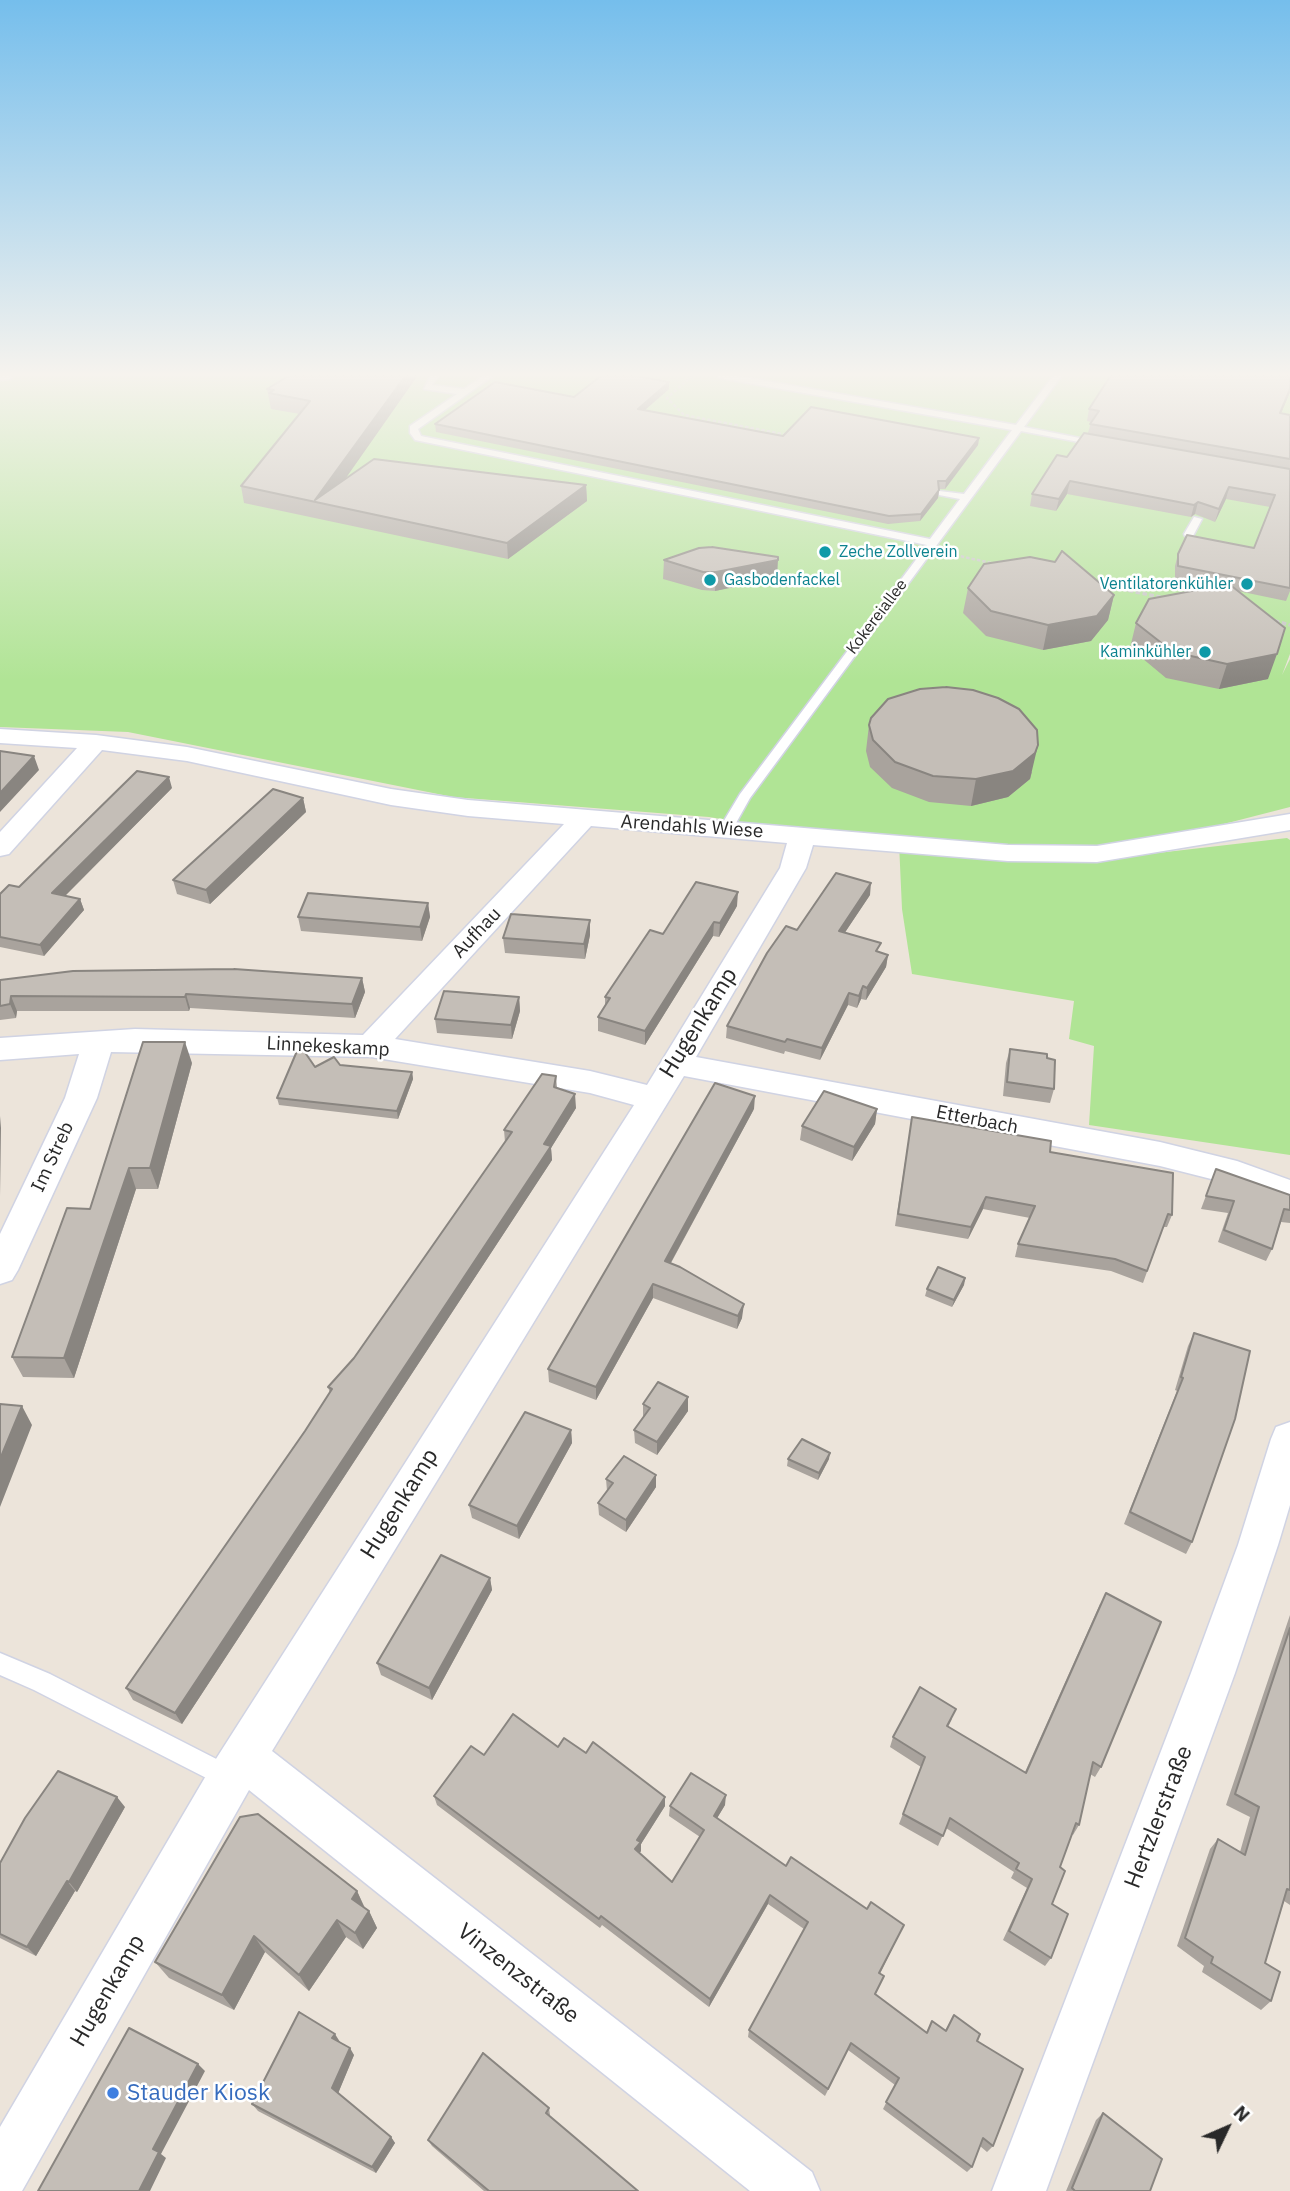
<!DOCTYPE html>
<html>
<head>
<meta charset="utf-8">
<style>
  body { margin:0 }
  #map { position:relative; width:1290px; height:2191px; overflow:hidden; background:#ece4da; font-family:"IBM Plex Sans",sans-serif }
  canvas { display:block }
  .north { position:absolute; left:1192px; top:2093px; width:70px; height:70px; -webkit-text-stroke:5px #fff; paint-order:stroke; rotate:46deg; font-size:19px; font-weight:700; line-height:28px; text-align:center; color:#292929 }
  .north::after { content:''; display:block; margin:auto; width:24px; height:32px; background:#292929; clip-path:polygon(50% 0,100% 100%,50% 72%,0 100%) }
</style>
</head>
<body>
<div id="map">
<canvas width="1290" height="2191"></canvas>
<div class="north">N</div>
</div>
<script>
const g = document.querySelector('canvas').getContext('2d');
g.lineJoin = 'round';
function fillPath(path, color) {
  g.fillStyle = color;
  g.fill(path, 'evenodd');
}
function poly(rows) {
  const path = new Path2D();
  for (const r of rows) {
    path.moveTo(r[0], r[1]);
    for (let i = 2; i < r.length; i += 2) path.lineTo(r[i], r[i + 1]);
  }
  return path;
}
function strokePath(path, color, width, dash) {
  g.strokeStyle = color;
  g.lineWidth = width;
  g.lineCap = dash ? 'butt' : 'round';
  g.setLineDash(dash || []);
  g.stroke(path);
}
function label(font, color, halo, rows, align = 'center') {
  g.font = font + ' "IBM Plex Sans",sans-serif';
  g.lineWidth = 5;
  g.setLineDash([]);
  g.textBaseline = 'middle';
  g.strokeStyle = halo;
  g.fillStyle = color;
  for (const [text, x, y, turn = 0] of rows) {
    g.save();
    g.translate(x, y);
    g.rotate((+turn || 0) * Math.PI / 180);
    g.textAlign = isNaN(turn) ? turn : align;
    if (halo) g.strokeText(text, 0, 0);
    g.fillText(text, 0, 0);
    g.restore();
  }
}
const green = poly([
  [0,375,1290,375,1290,654,1282,675,1290,659,1290,807,1177,836,1093,847,1053,850,805,833,709,817,453,797,128,732,0,727],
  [1287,838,1290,840,1290,1155,1089,1125,1094,1046,1069,1039,1074,1001,912,974,902,909,899,843,1106,859]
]);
const pathFar1 = poly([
  [693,375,667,398,684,415,788,435],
  [950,554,996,564],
  [1100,585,1131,591]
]);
const path = poly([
  [1122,589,1164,598],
  [1275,621,1290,625]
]);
const service = poly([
  [431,375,439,375,432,385,464,389,485,375,494,375,418,429,421,436,930,539,960,499,939,495,939,491,964,494,1012,430,720,378,716,375,732,375,1016,425,1054,375,1062,375,1024,427,1105,443,1100,446,1021,431,750,798,731,832,726,833,719,829,740,794,927,545,415,440,410,433,410,426,457,394,424,389,431,375],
  [1194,517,1202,519,1193,536,1185,536,1184,534,1194,517],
  [0,1653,50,1674,236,1769,239,1777,236,1785,228,1788,220,1785,34,1690,0,1675,0,1653]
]);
const minor = poly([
  [0,375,12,375,10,379,0,380,0,375],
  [0,729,96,735,187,747,391,789,468,800,1008,845,1097,846,1290,814,1290,830,1097,862,1008,861,813,845,806,868,696,1057,1160,1142,1237,1161,1290,1180,1290,1206,1231,1184,1160,1166,684,1076,272,1751,812,2172,820,2191,750,2191,249,1790,22,2191,0,2191,0,2127,214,1762,634,1105,590,1093,371,1057,111,1052,97,1098,18,1270,12,1280,0,1284,0,1234,65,1098,79,1054,0,1060,0,1038,135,1029,363,1035,564,824,468,816,391,805,187,761,102,750,9,854,0,856,0,832,77,748,0,743,0,729],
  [591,826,787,843,780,868,647,1085,590,1071,395,1039,591,826],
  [1290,1422,1290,1505,1278,1545,1235,1673,1046,2191,992,2191,1191,1673,1238,1545,1271,1439,1276,1427,1290,1422]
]);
const wall = poly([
  [418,375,344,480,586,485,587,501,508,559,244,503,241,486,300,414,271,409,267,389],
  [669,382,669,389,645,410,783,436,979,438,978,445,945,489,939,489,938,498,920,521,888,524,436,432,435,424,574,397],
  [1290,392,1281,413,1290,415,1290,591,1286,601,1238,591,1268,679,1219,689,1166,678,1130,648,1136,623,1216,587,1175,578,1175,566,1178,554,1254,548,1270,507,1226,499,1215,522,1195,514,1191,517,1067,494,1056,511,1030,506,1032,494,1067,457,1088,433,1091,422,1087,421,1089,409],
  [664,560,777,578,715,591,702,590,663,579],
  [968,588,1114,595,1108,620,1091,641,1043,650,986,636,963,613],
  [869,725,1032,772,1030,779,1008,797,971,806,929,802,892,788,870,767,866,751],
  [172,788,65,896,80,899,84,910,44,956,0,947,0,894,19,887],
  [303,798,306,812,210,904,177,894,173,880],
  [870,895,845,932,879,952,888,955,886,967,866,1000,861,999,857,1008,848,1005,820,1060,785,1051,784,1054,726,1038,727,1026,797,930],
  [428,903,430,917,422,941,301,931,298,917],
  [737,906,719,937,713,936,645,1045,598,1031,598,1017,605,1006,605,997,663,934],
  [590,935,585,959,505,953,503,938],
  [362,978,365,992,355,1018,190,1008,189,1011,17,1011,16,1018,0,1020,0,980],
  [519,997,520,1011,512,1039,437,1033,435,1019],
  [1010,1049,1047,1058,1054,1089,1050,1103,1003,1096,1006,1063],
  [192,1063,158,1189,136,1189,74,1378,23,1377,12,1357,90,1209],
  [340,1065,412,1072,413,1079,398,1119,279,1105,277,1098,315,1067],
  [556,1076,557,1088,576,1108,551,1148,552,1160,182,1724,133,1700,126,1688,305,1431,330,1393,328,1387,354,1358,505,1142,504,1130],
  [754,1109,671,1263,742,1318,737,1329,653,1298,596,1400,549,1382,548,1369],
  [877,1109,875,1124,852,1161,800,1140,802,1126],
  [910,1130,1050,1152,1172,1215,1167,1227,1163,1227,1143,1283,1111,1271,1015,1257,1018,1244,1030,1218,983,1209,968,1239,895,1226],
  [1216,1169,1290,1195,1290,1223,1281,1222,1272,1249,1266,1261,1218,1242,1228,1213,1201,1209],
  [965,1278,964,1285,952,1307,925,1296,927,1289],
  [1194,1333,1192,1542,1186,1554,1124,1524,1177,1391,1175,1390,1188,1346],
  [688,1397,688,1411,657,1455,635,1443,634,1430,643,1417,643,1404],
  [571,1430,572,1443,519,1539,472,1518,469,1505],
  [788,1459,829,1459,818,1480,787,1466],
  [656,1475,656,1487,626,1532,599,1515,598,1503,607,1491,606,1479],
  [490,1578,492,1590,432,1700,381,1675,377,1663],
  [1100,1604,1101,1767,1095,1777,1090,1774,1079,1825,1073,1835,1072,1834,1060,1867,1052,1904,1051,1958,1045,1966,1003,1940,1027,1888,1011,1878,1014,1872,946,1828,938,1846,899,1824,921,1767,890,1747,893,1737,952,1719,948,1727,1025,1772],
  [1290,1615,1290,1905,1284,1901,1265,1963,1271,2001,1261,2010,1202,1972,1204,1966,1177,1946,1210,1849,1218,1839,1240,1852,1250,1817,1226,1805],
  [558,1747,586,1753,665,1797,665,1806,641,1844,641,1851,639,1853,672,1882,700,1837,669,1816,670,1806,725,1805,717,1818,786,1866,900,1933,880,1974,875,1995,926,2033,932,2021,945,2031,954,2015,977,2041,993,2146,987,2152,980,2146,972,2167,967,2172,883,2109,895,2085,848,2050,825,2096,748,2037,749,2030,804,1929,768,1904,709,2007,602,1925,600,1928,437,1805,434,1796,484,1755],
  [125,1807,77,1892,75,1891,36,1956,0,1938,0,1863],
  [357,1891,365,1908,369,1911,377,1928,363,1949,346,1937,309,1991,265,1952,234,2010,169,1978,155,1962],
  [339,2042,354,2055,338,2093,391,2137,395,2143,376,2173,258,2111,252,2104],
  [549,2108,550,2115,549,2117,638,2191,484,2191,432,2146,428,2140],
  [1103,2113,1150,2191,1066,2191,1096,2120]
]);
const shadedWall = poly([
  [406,375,418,375,327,505,315,500],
  [669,382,669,389,638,416,638,409],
  [1290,389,1290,392,1276,425,1280,413],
  [979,438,978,445,945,489,946,481],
  [1070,481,1067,494,1056,511,1059,499],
  [586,485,587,501,508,559,507,543],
  [1229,487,1226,499,1215,522,1219,509],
  [939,490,938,498,920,521,921,514],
  [1198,502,1195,514,1191,517,1194,505],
  [778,560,777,578,715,591,716,572],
  [1114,595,1108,620,1091,641,1043,650,1048,625],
  [1277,654,1268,679,1219,689,1227,664],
  [1038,745,1030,779,1008,797,971,806,976,779],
  [34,756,39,770,0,812,0,793],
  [169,777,172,788,56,905,52,893],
  [303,798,306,812,210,904,206,890],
  [871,883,870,895,838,943,839,931],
  [738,892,737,906,719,937,720,923],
  [80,899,84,910,44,956,40,945],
  [428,903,430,917,422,941,420,927],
  [590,920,590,935,585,959,584,944],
  [714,922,713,936,645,1045,645,1031],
  [888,955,886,967,866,1000,867,988],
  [362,978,365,992,355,1018,352,1004],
  [863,986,861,999,857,1008,859,996],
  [849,993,848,1005,820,1060,822,1048],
  [186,994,190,1008,189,1011,185,997],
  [11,996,17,1011,16,1018,10,1004],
  [519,997,520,1011,512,1039,511,1025],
  [185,1042,192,1063,158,1189,150,1168],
  [412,1072,413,1079,398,1119,397,1111],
  [575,1094,576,1108,551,1148,552,1160,182,1724,175,1713],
  [755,1096,754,1109,664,1275,665,1261],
  [877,1109,875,1124,852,1161,854,1147],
  [0,1116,1,1128,0,1196],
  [129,1168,136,1189,74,1378,64,1358],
  [986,1197,983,1209,968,1239,971,1227],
  [965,1278,964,1285,952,1307,954,1300],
  [653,1284,653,1298,596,1400,596,1387],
  [744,1304,742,1318,737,1329,738,1316],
  [688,1397,688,1411,657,1455,657,1442],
  [22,1406,32,1425,0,1507,0,1459],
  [571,1430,572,1443,519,1539,517,1526],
  [830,1453,829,1459,818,1480,819,1473],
  [656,1475,656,1487,626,1532,626,1520],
  [490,1578,492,1590,432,1700,429,1688],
  [726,1795,725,1805,713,1825,714,1816],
  [117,1797,125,1807,77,1892,69,1882],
  [665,1797,665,1806,641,1844,641,1851,636,1859,635,1849,637,1840],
  [67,1881,75,1891,36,1956,27,1947],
  [357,1891,365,1909,352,1899],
  [770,1895,768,1904,709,2007,710,1999],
  [369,1911,377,1928,363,1949,355,1933],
  [337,1920,346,1937,309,1991,299,1975],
  [254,1936,265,1952,234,2010,222,1995],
  [335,2034,340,2042,337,2046,332,2038],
  [350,2048,354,2055,337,2096,332,2088],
  [198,2064,205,2071,161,2154,166,2158,150,2191,139,2191,153,2149],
  [391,2137,395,2143,376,2173,372,2167]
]);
const building = poly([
  [290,375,406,375,315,500,374,459,586,485,507,543,241,486,310,401,269,393,274,390,267,389,290,375],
  [602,375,631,375,669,382,638,409,783,436,811,407,979,438,946,481,938,481,939,490,921,514,889,516,435,424,495,382,574,397,602,375],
  [1111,375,1290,375,1290,389,1280,413,1290,415,1290,459,1090,424,1099,411,1089,409,1111,375],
  [1084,433,1290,469,1290,588,1178,566,1178,554,1187,535,1254,548,1275,495,1229,487,1219,509,1198,502,1194,505,1070,481,1059,499,1032,494,1057,455,1067,457,1084,433],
  [712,547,778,557,778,560,716,572,703,572,664,560,699,548,712,547],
  [1062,551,1114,595,1097,616,1048,625,991,611,968,588,984,564,1030,557,1055,562,1062,551],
  [1229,584,1285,628,1277,654,1227,664,1173,652,1136,623,1149,599,1229,584],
  [946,687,973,690,998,698,1019,709,1037,730,1038,745,1035,753,1013,771,976,779,933,776,895,762,873,740,869,725,871,718,888,699,920,689,946,687],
  [0,751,34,756,0,793,0,751],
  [137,771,169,777,52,893,80,899,40,945,0,937,0,894,9,885,19,887,137,771],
  [273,789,303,798,206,890,173,880,273,789],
  [836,873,871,883,839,931,881,943,876,951,888,955,867,988,863,986,859,996,849,993,822,1048,787,1039,785,1042,727,1026,767,953,786,926,797,930,836,873],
  [696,882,738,892,720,923,714,922,645,1031,598,1017,610,998,605,997,650,930,663,934,696,882],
  [308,893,428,903,420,927,298,917,308,893],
  [511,914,590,920,584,944,503,938,511,914],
  [234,969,362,978,352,1004,186,994,185,997,11,996,10,1004,0,1006,0,980,73,971,234,969],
  [444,991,519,997,511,1025,435,1019,444,991],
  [143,1042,185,1042,150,1168,129,1168,64,1358,12,1357,67,1208,90,1209,143,1042],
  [1010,1049,1047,1054,1047,1058,1055,1060,1054,1089,1007,1082,1010,1049],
  [297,1051,304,1051,315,1067,334,1057,340,1065,412,1072,397,1111,277,1098,297,1051],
  [542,1074,556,1076,554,1087,575,1094,544,1144,551,1146,175,1713,126,1688,305,1431,332,1389,328,1387,354,1358,512,1132,504,1130,542,1074],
  [715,1083,755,1096,665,1261,680,1267,744,1304,738,1316,653,1284,596,1387,548,1369,715,1083],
  [824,1091,877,1109,854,1147,802,1126,824,1091],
  [912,1117,1051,1141,1050,1152,1173,1173,1172,1215,1168,1214,1147,1271,1115,1259,1018,1244,1035,1206,986,1197,971,1227,898,1214,912,1117],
  [1216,1169,1290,1195,1290,1210,1284,1209,1272,1249,1224,1230,1234,1201,1206,1196,1216,1169],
  [938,1267,965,1278,954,1300,927,1289,938,1267],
  [1194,1333,1250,1351,1235,1419,1192,1542,1130,1512,1183,1378,1181,1377,1194,1333],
  [658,1382,688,1397,657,1442,634,1430,650,1408,643,1404,658,1382],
  [0,1404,22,1406,0,1459,0,1404],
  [525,1412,571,1430,517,1526,469,1505,525,1412],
  [802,1439,830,1453,819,1473,788,1459,802,1439],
  [624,1456,656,1475,626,1520,598,1503,613,1483,606,1479,624,1456],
  [441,1555,490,1578,429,1688,377,1663,441,1555],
  [1106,1593,1161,1622,1101,1767,1093,1762,1079,1825,1076,1823,1060,1867,1065,1871,1052,1904,1068,1914,1051,1958,1009,1931,1032,1879,1016,1869,1019,1863,950,1818,943,1836,903,1814,925,1757,893,1737,920,1687,956,1709,947,1726,1026,1773,1106,1593],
  [1290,1628,1290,1890,1287,1889,1265,1963,1280,1972,1271,2001,1211,1963,1213,1957,1185,1938,1218,1839,1245,1855,1259,1807,1235,1794,1290,1628],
  [513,1714,558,1747,564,1738,586,1753,593,1742,665,1797,637,1840,641,1842,635,1849,672,1882,704,1830,670,1806,691,1773,726,1795,714,1816,786,1866,791,1857,867,1909,871,1902,904,1925,879,1973,884,1976,875,1994,927,2033,932,2021,946,2031,954,2015,980,2034,977,2041,1023,2069,993,2146,983,2138,972,2167,886,2102,899,2078,851,2043,828,2089,749,2030,808,1922,770,1895,710,1999,601,1916,599,1919,434,1796,471,1746,484,1755,513,1714],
  [58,1771,117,1797,69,1882,67,1881,27,1947,0,1934,0,1863,25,1818,58,1771],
  [258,1814,357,1891,352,1899,369,1911,355,1933,337,1920,299,1975,254,1936,222,1995,155,1962,240,1817,258,1814],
  [299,2012,335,2034,332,2038,350,2048,332,2088,391,2137,372,2167,252,2104,299,2012],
  [129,2028,198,2064,153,2149,159,2152,139,2191,38,2191,129,2028],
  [483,2053,549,2108,546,2113,638,2191,489,2191,428,2140,483,2053],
  [1103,2113,1162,2159,1150,2191,1075,2191,1072,2188,1103,2113]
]);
const markers = [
  [825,552,7,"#0f9aa8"],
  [710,580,7,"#0f9aa8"],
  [1247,584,7,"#0f9aa8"],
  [1205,652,7,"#0f9aa8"],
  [113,2093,7,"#3f7fe0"]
];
const farCulturenames = [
  ["Zeche Zollverein",839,552],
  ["Gasbodenfackel",724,580],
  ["Ventilatorenkühler",1233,584,"right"],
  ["Kaminkühler",1191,652,"right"]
];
const farStreetnames = [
  ["Kokereiallee",877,617,-53]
];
const streetNames = [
  ["Arendahls Wiese",692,827,4],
  ["Aufhau",477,933,-47],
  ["Linnekeskamp",328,1047,3],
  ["Etterbach",977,1120,11],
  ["Im Streb",53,1157,-65]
];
const nearStreetnames = [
  ["Hugenkamp",699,1023,-58],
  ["Hugenkamp",400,1504,-58],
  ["Hertzlerstraße",1159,1817,-69],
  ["Vinzenzstraße",518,1974,38],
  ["Hugenkamp",108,1991,-60]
];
const nearShopnames = [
  ["Stauder Kiosk",127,2093]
];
fillPath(green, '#b0e495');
strokePath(service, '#d0d3e3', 3);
strokePath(minor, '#d0d3e3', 3);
strokePath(pathFar1, '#c7c7c7', 2.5, [3.5, 2]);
strokePath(path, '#c7c7c7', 3.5, [4.5, 2.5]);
fillPath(service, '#fff');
fillPath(minor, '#fff');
fillPath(wall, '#a9a39d');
fillPath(shadedWall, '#898580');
fillPath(building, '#c4beb7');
strokePath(building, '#898580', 2);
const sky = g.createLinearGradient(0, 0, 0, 681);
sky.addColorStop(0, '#75beec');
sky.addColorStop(0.55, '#f6f3ee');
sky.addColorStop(1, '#f6f3ee00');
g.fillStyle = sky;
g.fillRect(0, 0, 1290, 681);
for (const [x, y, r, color] of markers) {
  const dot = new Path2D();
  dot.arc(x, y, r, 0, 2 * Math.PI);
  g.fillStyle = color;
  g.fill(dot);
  strokePath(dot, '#fff', 2.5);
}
label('16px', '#0d838f', '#fff', farCulturenames, 'left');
label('16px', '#292929', '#fff', farStreetnames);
label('19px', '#292929', '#fff', streetNames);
label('23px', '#292929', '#fff', nearStreetnames);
label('23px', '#366cbe', '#fff', nearShopnames, 'left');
</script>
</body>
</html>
